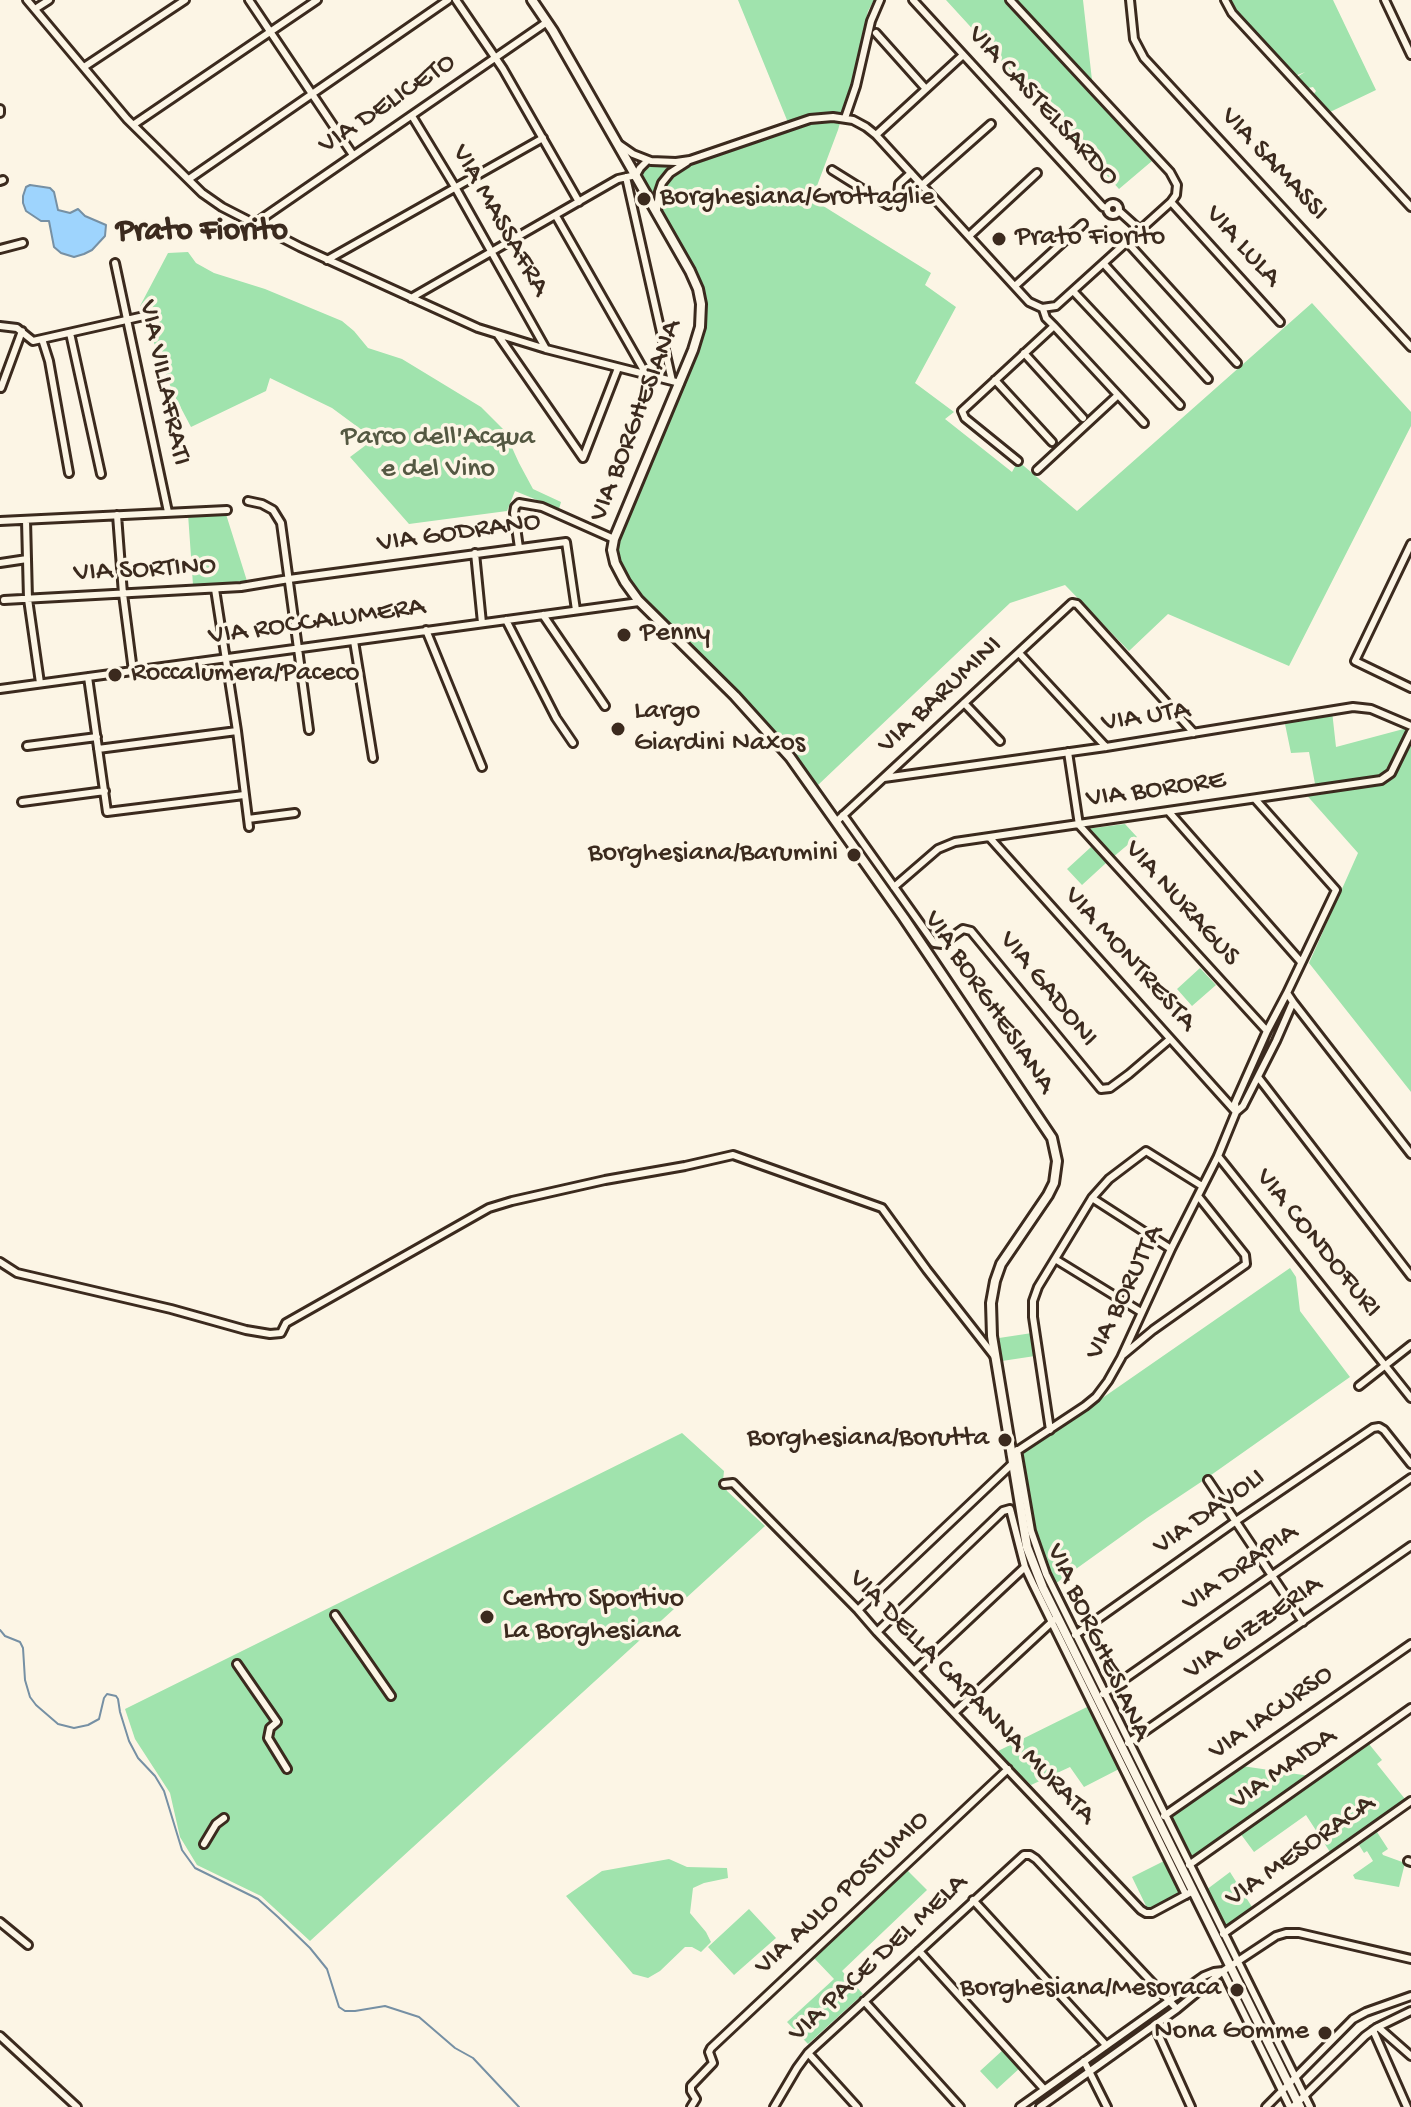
<!DOCTYPE html>
<html>
<head>
<meta charset="utf-8">
<style>
  body { margin:0 }
  canvas { display:block; background:#fcf5e5 }
</style>
</head>
<body>
<canvas width="1411" height="2107"></canvas>
<script>
const g = document.querySelector('canvas').getContext('2d');
g.lineJoin = 'round';
function fillPath(path, color) {
  g.fillStyle = color;
  g.fill(path, 'evenodd');
}
function poly(rows) {
  const path = new Path2D();
  for (const r of rows) {
    if (r.length === 3) {
      path.moveTo(r[0] + r[2], r[1]);
      path.arc(r[0], r[1], r[2], 0, 2 * Math.PI);
      continue;
    }
    path.moveTo(r[0], r[1]);
    for (let i = 2; i < r.length; i += 2) path.lineTo(r[i], r[i + 1]);
  }
  return path;
}
function strokePath(path, color, width, dash) {
  g.strokeStyle = color;
  g.lineWidth = width;
  g.lineCap = dash ? 'butt' : 'round';
  g.setLineDash(dash || []);
  g.stroke(path);
}
function label(font, color, halo, rows, align = 'center') {
  g.font = font + ' "Gochi Hand",sans-serif';
  g.lineWidth = 7;
  g.setLineDash([]);
  g.textBaseline = 'middle';
  g.strokeStyle = halo;
  g.fillStyle = color;
  for (const [text, x, y, turn = 0] of rows) {
    g.save();
    g.translate(x, y);
    g.rotate((+turn || 0) * Math.PI / 180);
    g.textAlign = isNaN(turn) ? turn : align;
    if (halo) g.strokeText(text, 0, 0);
    g.fillText(text, 0, 0);
    g.restore();
  }
}
const green = poly([
  [738,0,874,0,868,11,852,80,838,130,812,199,931,273,925,285,956,307,915,383,954,412,945,419,1012,472,1018,461,1077,511,1312,303,1411,412,1411,426,1289,666,1168,614,1129,651,1065,585,1010,603,818,785,788,747,638,600,612,553,700,327,698,291,636,175,651,161,690,160,789,125],
  [946,0,1083,0,1094,98,1152,161,1119,189],
  [1228,0,1333,0,1376,90,1330,112,1313,95,1316,91,1313,87,1308,88,1297,77,1305,72,1295,76,1229,4],
  [188,252,196,263,214,273,265,289,342,321,354,331,368,348,402,359,481,407,504,430,519,463,533,489,561,502,559,509,515,491,507,511,409,524,350,457,374,439,332,408,270,378,266,391,191,427,173,393,140,306,168,253],
  [225,511,247,581,193,585,188,514],
  [1332,711,1336,747,1411,727,1411,1092,1309,963,1358,853,1303,791,1316,789,1309,752,1291,753,1285,724,1287,719],
  [1125,824,1137,837,1112,858,1086,829],
  [1091,847,1106,863,1082,885,1067,869],
  [1200,968,1216,985,1192,1006,1177,989],
  [1290,1268,1296,1277,1300,1311,1350,1377,1204,1480,1147,1518,1055,1584,1042,1553,1036,1529,1023,1453],
  [1032,1333,1035,1356,1002,1361,999,1338],
  [682,1433,724,1471,723,1481,727,1491,765,1526,310,1941,261,1896,197,1865,180,1837,170,1793,135,1739,125,1709],
  [1089,1706,1121,1768,1084,1787,1070,1767,1031,1785,996,1752],
  [1369,1744,1382,1760,1377,1764,1405,1799,1330,1852,1306,1815,1254,1852,1240,1833],
  [1242,1766,1310,1776,1190,1861,1170,1817],
  [1377,1832,1388,1849,1382,1853,1383,1855,1405,1863,1399,1887,1355,1879,1353,1875,1373,1861,1367,1851,1364,1853,1359,1845],
  [669,1859,687,1867,727,1868,728,1878,704,1883,693,1888,690,1913,706,1932,711,1942,701,1952,692,1947,685,1947,660,1971,648,1978,633,1974,566,1896,602,1871],
  [1166,1860,1182,1894,1148,1910,1132,1877],
  [907,1870,927,1890,842,1971,863,1994,808,2044,787,2022,834,1979,814,1958],
  [1230,1872,1252,1907,1224,1927,1206,1890],
  [749,1909,776,1938,734,1975,708,1947],
  [1165,2007,1169,2007,1168,2011,1094,2065,1091,2065,1090,2060],
  [1004,2049,1021,2067,997,2089,980,2071]
]);
const water = poly([
  [30,185,50,188,54,192,58,210,70,213,78,209,85,216,106,225,105,236,92,250,84,254,74,257,61,253,54,247,49,221,41,221,26,211,23,203,23,196,26,187,30,185]
]);
const stream = poly([
  [0,1630,5,1636,20,1642,23,1648,25,1680,30,1697,36,1705,58,1724,74,1728,88,1725,99,1719,104,1698,107,1694,116,1696,118,1699,120,1712,129,1741,138,1758,155,1776,164,1791,182,1850,195,1868,258,1899,278,1917,310,1948,327,1969,339,2007,345,2011,355,2011,385,2006,419,2017,455,2048,473,2058,519,2107]
]);
const minor = poly([
  [27,0,127,119,202,193,222,207,300,247,478,328,546,349,680,383],
  [249,0,353,155],
  [456,0,503,69,579,202],
  [913,0,1103,207,1107,208],
  [1130,0,1134,39,1144,58,1411,347],
  [1225,0,1232,13,1411,207],
  [1385,0,1411,55],
  [35,9,49,0],
  [876,33,926,89],
  [84,67,185,0],
  [0,109,0,113],
  [412,116,455,187,546,349],
  [845,118,856,86,871,21,880,0],
  [133,125,317,0],
  [876,135,963,55],
  [620,145,633,154,651,161,676,162,690,160,810,119,833,117,853,120,866,127,876,135,1029,302,1042,308,1056,306,1171,202,1176,195,1177,185,1170,172,1010,0],
  [832,170,888,205,896,201,898,196,899,184,911,173],
  [626,177,672,381],
  [189,179,448,0],
  [0,181,3,180],
  [922,185,991,124],
  [1171,202,1280,322],
  [1113,209,6],
  [657,210,659,192,662,183,670,173,687,162],
  [1119,211,1140,230],
  [556,216,646,374],
  [254,224,547,22],
  [969,236,1037,173],
  [1127,242,1237,363],
  [0,249,23,243],
  [327,260,543,138],
  [115,263,168,512],
  [1104,264,1208,379],
  [1015,286,1083,224],
  [1074,292,1180,405],
  [411,298,618,179,636,175,640,168,648,160],
  [0,326,17,328,33,341,144,316],
  [1054,326,1144,423],
  [70,333,101,474],
  [498,335,583,458,618,368],
  [42,339,49,361,69,473],
  [1024,353,1083,418],
  [995,380,1052,442],
  [1,388,22,331],
  [1018,461,965,418,962,411,1054,326,1046,318,1043,309],
  [1037,470,1118,395],
  [248,501,262,504,273,510,281,523,309,730],
  [117,515,123,594,133,671],
  [26,520,28,599,40,683],
  [0,521,227,510],
  [1411,544,1355,661,1411,688],
  [519,548,514,513,515,507,519,503,542,507,614,539],
  [475,553,482,623],
  [0,563,27,559],
  [215,589,237,731,249,827],
  [4,600,241,587,289,579,566,542,576,610],
  [543,615,605,706],
  [506,620,556,718,573,743],
  [426,630,482,767],
  [354,641,373,758],
  [1019,653,1106,747],
  [88,677,107,812,244,795],
  [0,689,639,602],
  [964,703,1000,741],
  [27,746,97,737],
  [98,749,237,731],
  [1068,752,1079,825,1267,1031],
  [884,778,1106,747,1353,707,1371,709,1411,726],
  [22,802,105,791],
  [1169,812,1301,962],
  [843,815,934,943,942,944,963,929,971,931,1101,1089,1110,1088,1129,1074,1170,1039],
  [248,819,295,813],
  [837,821,1072,603,1077,604,1194,733],
  [990,838,1236,1112],
  [894,887,938,849,955,842,1381,780,1391,773,1411,732],
  [1293,1002,1411,1154],
  [1258,1077,1411,1276],
  [1236,1112,1235,1103,1267,1031,1287,993],
  [1218,1156,1411,1398],
  [1092,1198,1171,1249],
  [1055,1259,1141,1312],
  [0,1262,17,1273,171,1309,246,1330,270,1334,281,1333,286,1323,489,1208,512,1201,605,1180,685,1166,733,1155,882,1208,927,1270,995,1357],
  [1123,1355,1153,1330,1246,1264,1245,1255,1198,1196],
  [1359,1386,1411,1345],
  [1050,1430,1033,1317,1033,1301,1038,1287,1092,1198,1109,1179,1146,1151,1202,1186],
  [1017,1450,1031,1531,1046,1574,1310,2107],
  [1011,1455,1085,1406,1096,1397,1108,1381,1121,1358,1171,1249,1218,1156,1236,1112,1243,1106,1276,1041,1293,1002,1287,993,1336,890,1255,799],
  [1208,1480,1303,1622],
  [724,1484,733,1483,858,1610,877,1632,1141,1910,1146,1913,1152,1913,1193,1891],
  [858,1610,1012,1464],
  [335,1615,391,1696],
  [877,1632,1003,1511,1010,1509,1025,1567,1033,1584,1186,1895],
  [1075,1635,1236,1521,1373,1428,1379,1427,1384,1430,1411,1464],
  [237,1664,277,1722,270,1728,268,1738,287,1769],
  [914,1671,1025,1567],
  [1103,1694,1411,1478],
  [954,1713,1054,1620],
  [1128,1743,1411,1546],
  [1164,1816,1411,1644],
  [204,1844,216,1824,224,1818],
  [1408,1861,1411,1862],
  [1189,1865,1411,1708],
  [973,1900,1106,2045],
  [0,1922,28,1945],
  [1223,1934,1411,1801],
  [919,1951,1044,2089],
  [1223,1971,1290,2107],
  [864,2001,960,2107],
  [1154,2025,1191,2107],
  [1378,2027,1411,2056],
  [1373,2030,1407,2107],
  [0,2036,77,2107],
  [808,2053,857,2107],
  [1084,2061,1107,2107],
  [691,2107,696,2099,691,2091,691,2086,713,2063,709,2052,711,2048,1008,1769],
  [774,2107,797,2068,808,2053,1024,1855,1030,1855,1036,1859,1177,2009],
  [1020,2107,1204,1976,1214,1972,1223,1971],
  [1040,2107,1177,2009,1223,1971,1276,1936,1286,1933,1299,1933,1411,1959],
  [1266,2107,1353,2019,1366,2012,1411,1996],
  [1293,2107,1365,2036,1376,2028,1411,2011]
]);
const tertiary = poly([
  [532,0,553,31,690,271,698,289,701,304,700,327,693,350,614,539,612,550,615,563,625,582,638,600,735,696,790,757,904,918,1052,1138,1057,1161,1054,1183,1048,1195,1001,1264,995,1281,991,1303,992,1336,1027,1547,1043,1588,1300,2107]
]);
const markers = [
  [644,199,8,"#3b2a1e"],
  [999,239,8,"#3b2a1e"],
  [624,635,8,"#3b2a1e"],
  [115,675,8,"#3b2a1e"],
  [618,729,8,"#3b2a1e"],
  [854,855,8,"#3b2a1e"],
  [1005,1440,8,"#3b2a1e"],
  [487,1617,8,"#3b2a1e"],
  [1237,1990,8,"#3b2a1e"],
  [1325,2033,8,"#3b2a1e"]
];
const streetNames = [
  ["VIA DELICETO",388,105,-34],
  ["VIA CASTELSARDO",1042,107,47],
  ["VIA SAMASSI",1273,165,47],
  ["VIA MASSAFRA",499,221,60],
  ["VIA LULA",1242,247,48],
  ["VIA VILLAFRATI",163,383,78],
  ["VIA BORGHESIANA",637,421,-69],
  ["VIA GODRANO",459,534,-8],
  ["VIA SORTINO",145,571,-3],
  ["VIA ROCCALUMERA",317,623,-8],
  ["VIA BARUMINI",941,696,-43],
  ["VIA UTA",1146,718,-9],
  ["VIA BORORE",1156,791,-8],
  ["VIA NURAGUS",1181,904,48],
  ["VIA MONTRESTA",1129,960,48],
  ["VIA GADONI",1047,990,51],
  ["VIA BORGHESIANA",988,1003,56],
  ["VIA CONDOFURI",1317,1244,51],
  ["VIA BORUTTA",1126,1293,-64],
  ["VIA DAVOLI",1210,1513,-35],
  ["VIA DRAPIA",1241,1569,-35],
  ["VIA GIZZERIA",1254,1629,-35],
  ["VIA BORGHESIANA",1097,1643,65],
  ["VIA DELLA CAPANNA MURATA",971,1698,46],
  ["VIA IACURSO",1272,1714,-35],
  ["VIA MAIDA",1284,1770,-35],
  ["VIA MESORACA",1301,1852,-35],
  ["VIA AULO POSTUMIO",843,1894,-43],
  ["VIA PACE DEL MELA",879,1959,-43]
];
const poiNames = [
  ["Borghesiana/Grottaglie",660,199],
  ["Prato Fiorito",1015,239],
  ["Penny",640,635],
  ["Roccalumera/Paceco",131,675],
  ["Largo",634,713],
  ["Giardini Naxos",634,745],
  ["Borghesiana/Barumini",838,855,"right"],
  ["Borghesiana/Borutta",989,1440,"right"],
  ["Centro Sportivo",503,1601],
  ["La Borghesiana",503,1633],
  ["Borghesiana/Mesoraca",1221,1990,"right"],
  ["Nona Gomme",1309,2033,"right"]
];
const parkNames = [
  ["Parco dell'Acqua",438,439],
  ["e del Vino",438,471]
];
const quarterNames = [
  ["Prato Fiorito",202,233]
];
fillPath(green, '#a0e3ad');
fillPath(water, '#9ed4fd');
strokePath(water, '#7690a4', 2);
strokePath(stream, '#7690a4', 2);
strokePath(minor, '#3b2a1e', 12);
strokePath(tertiary, '#3b2a1e', 14);
strokePath(minor, '#fcf5e5', 6);
strokePath(tertiary, '#fcf5e5', 8);
for (const [x, y, r, color] of markers) {
  const dot = new Path2D();
  dot.arc(x, y, r, 0, 2 * Math.PI);
  g.fillStyle = color;
  g.fill(dot);
  strokePath(dot, '#fcf5e5', 3);
}
label('28px', '#3b2a1e', '#fcf5e5', streetNames);
label('28px', '#3b2a1e', '#fcf5e5', poiNames, 'left');
label('28px', '#545842', '#fcf5e5', parkNames);
label('bold 32px', '#3b2a1e', '#fcf5e5', quarterNames);
</script>
</body>
</html>
